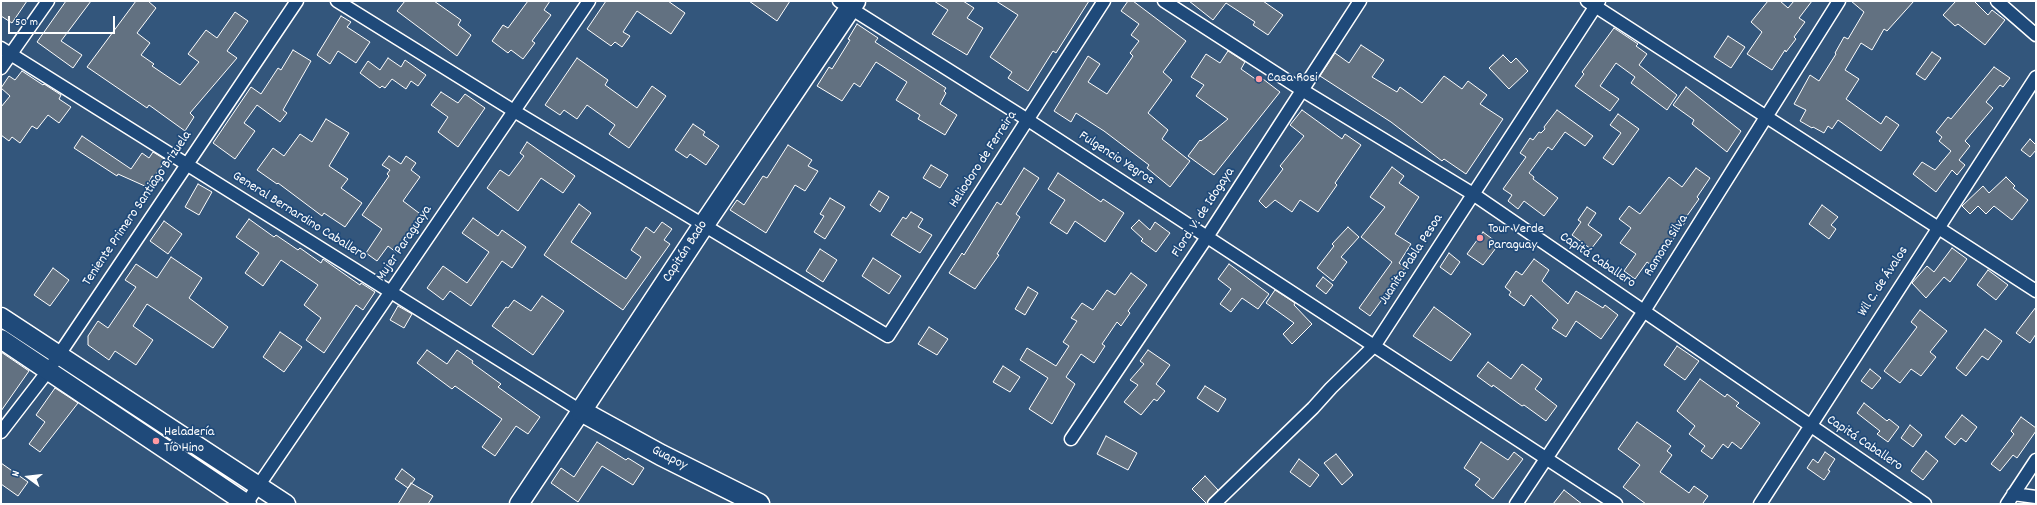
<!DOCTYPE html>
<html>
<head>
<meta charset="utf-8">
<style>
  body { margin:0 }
  #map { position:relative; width:2037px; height:505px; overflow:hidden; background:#33567c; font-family:Dekko,sans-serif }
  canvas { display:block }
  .frame { position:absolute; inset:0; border:2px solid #fff; pointer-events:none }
  .north { position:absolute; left:8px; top:457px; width:40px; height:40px; -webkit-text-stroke:3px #1f4a7a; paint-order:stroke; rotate:285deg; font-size:11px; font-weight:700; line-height:16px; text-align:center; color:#fff }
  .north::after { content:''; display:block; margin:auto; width:14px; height:18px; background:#fff; clip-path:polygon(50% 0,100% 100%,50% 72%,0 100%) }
  .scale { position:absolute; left:8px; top:16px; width:107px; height:18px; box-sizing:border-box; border:2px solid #fff; border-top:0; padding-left:5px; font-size:12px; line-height:14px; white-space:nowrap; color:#fff; -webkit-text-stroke:3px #1f4a7a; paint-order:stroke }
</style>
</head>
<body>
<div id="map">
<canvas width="2037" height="505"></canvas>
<div class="frame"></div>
<div class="north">N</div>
<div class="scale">50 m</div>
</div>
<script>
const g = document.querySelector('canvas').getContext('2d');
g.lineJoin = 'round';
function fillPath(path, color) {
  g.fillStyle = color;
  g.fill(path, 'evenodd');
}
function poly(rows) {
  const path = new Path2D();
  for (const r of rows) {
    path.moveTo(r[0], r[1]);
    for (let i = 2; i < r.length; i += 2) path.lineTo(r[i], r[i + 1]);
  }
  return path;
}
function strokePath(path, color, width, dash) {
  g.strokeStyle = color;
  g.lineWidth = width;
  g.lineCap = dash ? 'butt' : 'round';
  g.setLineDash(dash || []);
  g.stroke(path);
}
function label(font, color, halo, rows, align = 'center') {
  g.font = font + ' Dekko,sans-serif';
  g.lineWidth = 3.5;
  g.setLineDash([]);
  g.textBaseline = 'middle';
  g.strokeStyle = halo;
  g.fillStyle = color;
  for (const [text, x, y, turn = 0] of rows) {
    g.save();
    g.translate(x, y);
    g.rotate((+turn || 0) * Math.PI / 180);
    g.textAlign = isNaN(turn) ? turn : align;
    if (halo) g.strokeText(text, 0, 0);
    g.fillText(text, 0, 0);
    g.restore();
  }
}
const building = poly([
  [1,1,27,1,12,23,1,16,1,1],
  [66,1,91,1,61,41,82,55,73,68,37,42,66,1],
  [136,1,148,1,156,8,137,33,150,43,141,55,154,64,152,66,180,85,199,62,188,54,206,30,217,38,235,12,248,21,227,51,237,58,190,113,194,117,185,131,149,105,147,108,87,67,136,1],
  [405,1,434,1,461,20,458,25,471,35,457,56,397,11,405,1],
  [528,1,550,1,544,10,551,15,532,41,535,43,523,59,511,50,508,53,492,41,503,25,508,28,528,1],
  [606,1,668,1,685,13,671,34,637,11,623,32,630,36,622,47,615,42,611,46,587,29,606,1],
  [749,1,790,1,777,21,749,1],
  [934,1,963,1,974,8,967,18,983,28,967,55,932,34,948,10,934,1],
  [996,1,1089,1,1056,53,1053,51,1028,91,1008,78,1012,72,990,57,1018,15,996,1],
  [1128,1,1133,1,1186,41,1163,72,1172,80,1148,113,1168,130,1162,139,1190,161,1170,187,1147,168,1149,165,1104,131,1076,113,1071,122,1054,111,1088,56,1100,64,1088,82,1107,94,1133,56,1130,53,1139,41,1131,35,1139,24,1121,11,1128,1],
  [1189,1,1263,1,1283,15,1268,35,1253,25,1255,22,1226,3,1213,20,1189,1],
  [1768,1,1780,1,1788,8,1794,1,1812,1,1799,18,1805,22,1794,37,1796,39,1786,52,1785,50,1772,70,1747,54,1762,32,1751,22,1768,1],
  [1851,1,1914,1,1887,31,1884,29,1872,50,1861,43,1845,70,1859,79,1846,99,1881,124,1886,116,1899,125,1881,151,1838,120,1832,129,1828,126,1824,133,1813,127,1812,128,1800,121,1806,110,1794,104,1810,75,1819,81,1836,54,1835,53,1844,37,1848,39,1864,12,1851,1],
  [1956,1,1974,1,1988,15,1992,10,2005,20,1985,45,1958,24,1955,26,1943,15,1956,1],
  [341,16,351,22,347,27,370,42,356,63,338,51,330,64,317,55,341,16],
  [857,24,878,38,875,42,946,88,944,91,946,93,940,104,957,115,945,135,918,119,920,115,896,100,907,82,876,62,860,87,854,83,842,101,817,86,829,67,832,69,850,40,848,39,857,24],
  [1614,28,1638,44,1636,46,1647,54,1639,65,1677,95,1667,110,1631,83,1635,77,1616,63,1600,86,1619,99,1610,111,1575,86,1584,74,1582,72,1614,28],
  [1728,36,1745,47,1731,68,1714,57,1728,36],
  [1361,45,1384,60,1372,77,1397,92,1400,87,1422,103,1444,76,1462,89,1468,81,1487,95,1480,104,1503,119,1466,174,1444,159,1442,161,1391,122,1320,76,1335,53,1349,63,1361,45],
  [293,50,311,61,283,110,287,113,280,122,257,105,244,123,255,131,235,159,213,143,251,87,261,94,278,68,281,70,293,50],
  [1228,51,1245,62,1241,69,1261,83,1263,79,1280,92,1214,175,1188,156,1200,140,1201,141,1228,119,1196,96,1204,85,1191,77,1206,54,1220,63,1228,51],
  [1932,52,1941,58,1925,80,1916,74,1932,52],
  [1503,55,1511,63,1516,58,1528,71,1509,89,1489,68,1503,55],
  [388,58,401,67,405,60,426,75,418,86,411,81,406,89,392,79,385,88,382,86,380,88,360,73,368,61,380,70,388,58],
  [577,58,608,80,605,85,637,108,652,86,666,96,629,148,609,134,615,125,587,105,577,119,564,110,560,115,545,105,577,58],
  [1994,67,2010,78,2003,87,2000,85,1986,102,1993,108,1965,141,1970,146,1959,160,1965,165,1957,175,1952,170,1936,192,1913,174,1922,162,1935,170,1951,151,1939,141,1942,137,1936,132,1948,117,1951,119,1994,67],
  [22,71,43,85,44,84,61,95,59,99,71,107,59,123,48,115,37,129,32,126,20,143,12,137,9,141,1,135,1,107,10,96,1,88,9,76,15,80,22,71],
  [1686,87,1741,131,1727,152,1692,124,1694,120,1673,105,1686,87],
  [441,92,458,103,465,94,485,108,458,147,438,132,448,117,431,105,441,92],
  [1302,110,1342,139,1345,134,1361,145,1335,183,1337,185,1318,212,1300,200,1292,212,1275,200,1266,208,1259,201,1283,169,1280,166,1304,136,1290,125,1302,110],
  [1557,110,1593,136,1585,146,1565,132,1552,150,1548,147,1529,173,1534,177,1533,179,1558,198,1544,216,1524,201,1518,209,1508,201,1512,195,1503,189,1526,157,1520,153,1530,138,1533,140,1539,132,1541,133,1545,129,1544,127,1557,110],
  [1618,114,1639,129,1613,165,1603,158,1621,133,1610,125,1618,114],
  [326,119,349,133,329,166,348,179,341,188,362,203,345,227,324,213,322,216,278,183,277,184,257,170,273,148,284,156,300,134,312,142,326,119],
  [693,124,705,132,703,135,719,146,706,165,690,154,687,158,675,150,693,124],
  [82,136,131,169,142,153,149,158,153,152,166,160,154,177,152,176,147,187,118,174,117,176,74,148,82,136],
  [2030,139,2036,145,2036,150,2030,157,2021,150,2030,139],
  [527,142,575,176,563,193,541,178,518,211,487,188,500,170,509,176,524,156,520,153,527,142],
  [788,145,812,160,808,166,818,171,805,191,795,185,766,233,730,210,737,200,744,205,763,176,767,178,788,145],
  [389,156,401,164,406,156,416,163,411,170,420,177,403,201,423,216,397,253,388,246,377,261,366,253,382,229,362,215,389,176,387,174,390,170,382,165,389,156],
  [931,165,948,175,940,188,923,178,931,165],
  [1392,167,1404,176,1399,183,1419,197,1395,234,1411,244,1399,263,1405,268,1370,316,1359,308,1392,262,1361,237,1385,207,1370,197,1392,167],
  [1024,168,1039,178,1016,214,1020,217,997,254,999,255,975,289,949,273,962,253,964,255,997,202,1001,205,1024,168],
  [1696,168,1710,178,1697,197,1699,199,1684,220,1686,221,1654,267,1647,262,1635,279,1624,271,1636,254,1620,243,1631,228,1619,219,1629,206,1640,214,1669,177,1682,187,1696,168],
  [1058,173,1101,202,1103,199,1124,213,1105,242,1075,221,1067,234,1050,223,1065,200,1048,189,1058,173],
  [2006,177,2015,186,2013,188,2028,200,2012,220,1994,206,1986,214,1978,206,1970,214,1962,206,1983,186,1989,193,2006,177],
  [198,184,212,192,199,215,185,207,198,184],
  [879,191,889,197,880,212,870,205,879,191],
  [830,198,845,207,825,239,814,232,824,216,820,214,830,198],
  [579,204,591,213,571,242,626,279,641,257,631,250,646,227,654,233,662,222,672,229,664,240,670,244,623,310,544,255,579,204],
  [1822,205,1838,217,1831,225,1836,229,1829,239,1809,224,1822,205],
  [1587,207,1596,213,1588,225,1602,235,1591,249,1572,235,1581,222,1578,220,1587,207],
  [911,212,923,219,918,227,932,235,920,253,891,235,903,217,906,219,911,212],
  [473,218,498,236,502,230,526,247,512,268,502,261,471,306,450,291,443,300,427,288,443,266,467,283,489,252,462,233,473,218],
  [249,219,274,237,276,235,298,250,300,248,321,263,323,259,360,285,361,283,375,292,363,310,356,305,324,353,306,340,321,318,304,305,318,285,281,260,263,286,245,273,259,253,236,237,249,219],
  [1139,220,1150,230,1155,222,1170,233,1156,252,1141,241,1143,239,1131,228,1139,220],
  [164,221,182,234,168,254,150,241,164,221],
  [1348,227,1359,237,1341,257,1347,262,1333,281,1317,268,1334,246,1332,244,1348,227],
  [1483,232,1499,244,1483,265,1467,254,1483,232],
  [1952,248,1967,259,1950,282,1944,277,1926,298,1912,283,1927,266,1934,272,1952,248],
  [820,249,837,260,823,282,806,271,820,249],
  [1449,253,1460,262,1451,275,1440,267,1449,253],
  [171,257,202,278,189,298,228,327,213,348,147,304,133,326,153,340,136,365,115,351,109,360,88,345,88,336,98,321,108,328,136,287,125,280,136,264,157,278,171,257],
  [873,258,901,276,889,294,862,276,873,258],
  [1534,259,1549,270,1542,281,1568,304,1576,291,1603,308,1605,305,1618,315,1601,339,1576,321,1566,337,1552,328,1558,320,1531,295,1524,306,1509,295,1511,292,1505,287,1516,271,1522,275,1534,259],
  [1229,264,1269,294,1258,309,1242,298,1231,312,1220,304,1231,289,1218,279,1229,264],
  [53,268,69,280,50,306,34,295,53,268],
  [1988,270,2008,285,1996,300,1977,285,1988,270],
  [1131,273,1147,285,1128,311,1130,313,1121,326,1117,322,1102,344,1105,346,1094,363,1081,354,1066,377,1075,384,1052,424,1029,409,1048,378,1020,360,1027,348,1056,366,1069,346,1063,342,1077,321,1071,318,1082,303,1093,310,1107,290,1115,295,1131,273],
  [1323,277,1333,285,1326,294,1316,286,1323,277],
  [1028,287,1038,293,1025,315,1015,309,1028,287],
  [1275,290,1295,303,1294,305,1312,324,1292,344,1283,334,1294,323,1266,303,1275,290],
  [542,296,564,311,533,355,492,326,506,307,508,308,514,300,531,311,542,296],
  [398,306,412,314,404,328,390,320,398,306],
  [1434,307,1471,334,1451,361,1413,336,1434,307],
  [2036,307,2036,334,2030,343,2016,333,2036,307],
  [1920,310,1947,331,1930,352,1936,357,1921,376,1911,369,1900,383,1884,371,1917,327,1911,322,1920,310],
  [929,327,948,339,937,355,918,344,929,327],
  [1985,329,2002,341,1988,360,1982,356,1966,376,1956,368,1985,329],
  [280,332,302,347,284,372,263,357,280,332],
  [1677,346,1699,361,1685,380,1664,365,1677,346],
  [427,350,447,364,457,350,473,361,472,363,501,384,498,387,540,417,528,434,516,426,495,456,482,447,502,419,455,386,452,389,417,363,427,350],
  [1148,350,1170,365,1156,384,1165,391,1157,401,1154,399,1141,415,1124,402,1138,385,1130,380,1144,364,1140,361,1148,350],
  [1,352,29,371,1,411,1,352],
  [1488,362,1511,379,1522,364,1542,379,1535,389,1557,406,1546,421,1524,405,1522,406,1493,385,1492,387,1477,376,1488,362],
  [1003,366,1020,377,1010,392,993,382,1003,366],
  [1870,369,1881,378,1872,389,1861,381,1870,369],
  [1700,379,1725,397,1727,394,1739,403,1736,406,1760,423,1741,449,1732,442,1728,448,1723,444,1712,459,1701,451,1705,446,1689,434,1695,426,1677,411,1700,379],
  [1205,386,1226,399,1218,412,1197,398,1205,386],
  [55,388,78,403,40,452,29,444,45,422,36,415,55,388],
  [1864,403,1887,421,1889,419,1899,427,1888,442,1877,434,1880,431,1857,413,1864,403],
  [1962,415,1977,427,1966,442,1961,438,1955,445,1945,437,1962,415],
  [2021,417,2036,428,2036,431,2017,458,2013,455,2000,471,1991,464,2014,434,2011,431,2021,417],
  [1637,422,1671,446,1667,451,1672,455,1660,472,1689,493,1694,486,1708,496,1703,503,1704,504,1646,504,1623,487,1640,465,1618,449,1637,422],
  [1910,425,1922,435,1913,447,1901,438,1910,425],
  [1106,436,1137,453,1128,470,1097,454,1106,436],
  [597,442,626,460,628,458,644,468,633,485,602,466,578,502,551,483,561,468,574,477,597,442],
  [1481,442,1508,460,1514,452,1523,459,1493,499,1475,485,1480,479,1464,468,1481,442],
  [1926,451,1938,461,1923,480,1911,471,1926,451],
  [1825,452,1835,459,1828,470,1830,471,1824,480,1807,468,1813,459,1818,463,1825,452],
  [1336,454,1353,475,1342,485,1324,463,1336,454],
  [1299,459,1319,475,1310,487,1290,472,1299,459],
  [1,463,28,482,18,496,1,484,1,463],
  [402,469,415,479,408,488,395,479,402,469],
  [1205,476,1218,490,1209,499,1207,504,1192,489,1205,476],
  [411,483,433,496,428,504,398,504,411,483],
  [1564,490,1582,504,1553,504,1564,490]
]);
const street = poly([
  [337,1,514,111,888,336,1104,1],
  [839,1,1028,120,1616,504],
  [1164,1,1302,90,1473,194,1925,504],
  [1587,1,2036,291],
  [1997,1,2036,35],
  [1,48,581,411],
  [1,68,48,1],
  [1,432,48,371,297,1],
  [1071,439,1207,237,1360,1],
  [2013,494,2036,497],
  [246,504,589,1],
  [1214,504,1313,408,1331,388,1375,345,1599,1],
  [1516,504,1644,311,1839,1],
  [1760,504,2036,77],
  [2007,504,2036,460]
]);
const secondary = poly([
  [1,317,286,504],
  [1,339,247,504],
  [519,504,581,411]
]);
const primary = poly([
  [759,504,661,455,581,411,703,226,855,1]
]);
const markers = [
  [1259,79,4,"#ff9aa2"],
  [1480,238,4,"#ff9aa2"],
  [156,441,4,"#ff9aa2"]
];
const poiNames = [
  ["Casa Rosi",1267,79],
  ["Tour Verde",1488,230],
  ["Paraguay",1488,246],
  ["Heladería",164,433],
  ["Tío Hino",164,449]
];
const streetNames = [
  ["Fulgencio Yegros",1116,159,33],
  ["Heliodoro de Ferreira",984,160,-57],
  ["Teniente Primero Santiago Brizuela",138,209,-56],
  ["Flord. V. de Idogaya",1204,213,-57],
  ["General Bernardino Caballero",299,217,32],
  ["Mujer Paraguaya",405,244,-56],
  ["Ramona Silva",1667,246,-58],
  ["Capitán Bado",686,252,-57],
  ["Juanita Pabla Pesoa",1412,260,-57],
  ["Capitá Caballero",1597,261,34],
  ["Wil C. de Ávalos",1884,282,-57],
  ["Capitá Caballero",1864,444,34],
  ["Guapoy",669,459,27]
];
fillPath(building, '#627181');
strokePath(building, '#fff', 1);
strokePath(street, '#fff', 15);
strokePath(secondary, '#fff', 21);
strokePath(primary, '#fff', 23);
strokePath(street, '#1f4a7a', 12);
strokePath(secondary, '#1f4a7a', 18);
strokePath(primary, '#1f4a7a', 20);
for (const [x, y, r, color] of markers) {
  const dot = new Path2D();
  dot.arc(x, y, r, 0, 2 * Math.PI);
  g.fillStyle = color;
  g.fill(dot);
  strokePath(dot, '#1f4a7a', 1.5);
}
label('14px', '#fff', '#1f4a7a', poiNames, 'left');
label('14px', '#fff', '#1f4a7a', streetNames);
</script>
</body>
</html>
